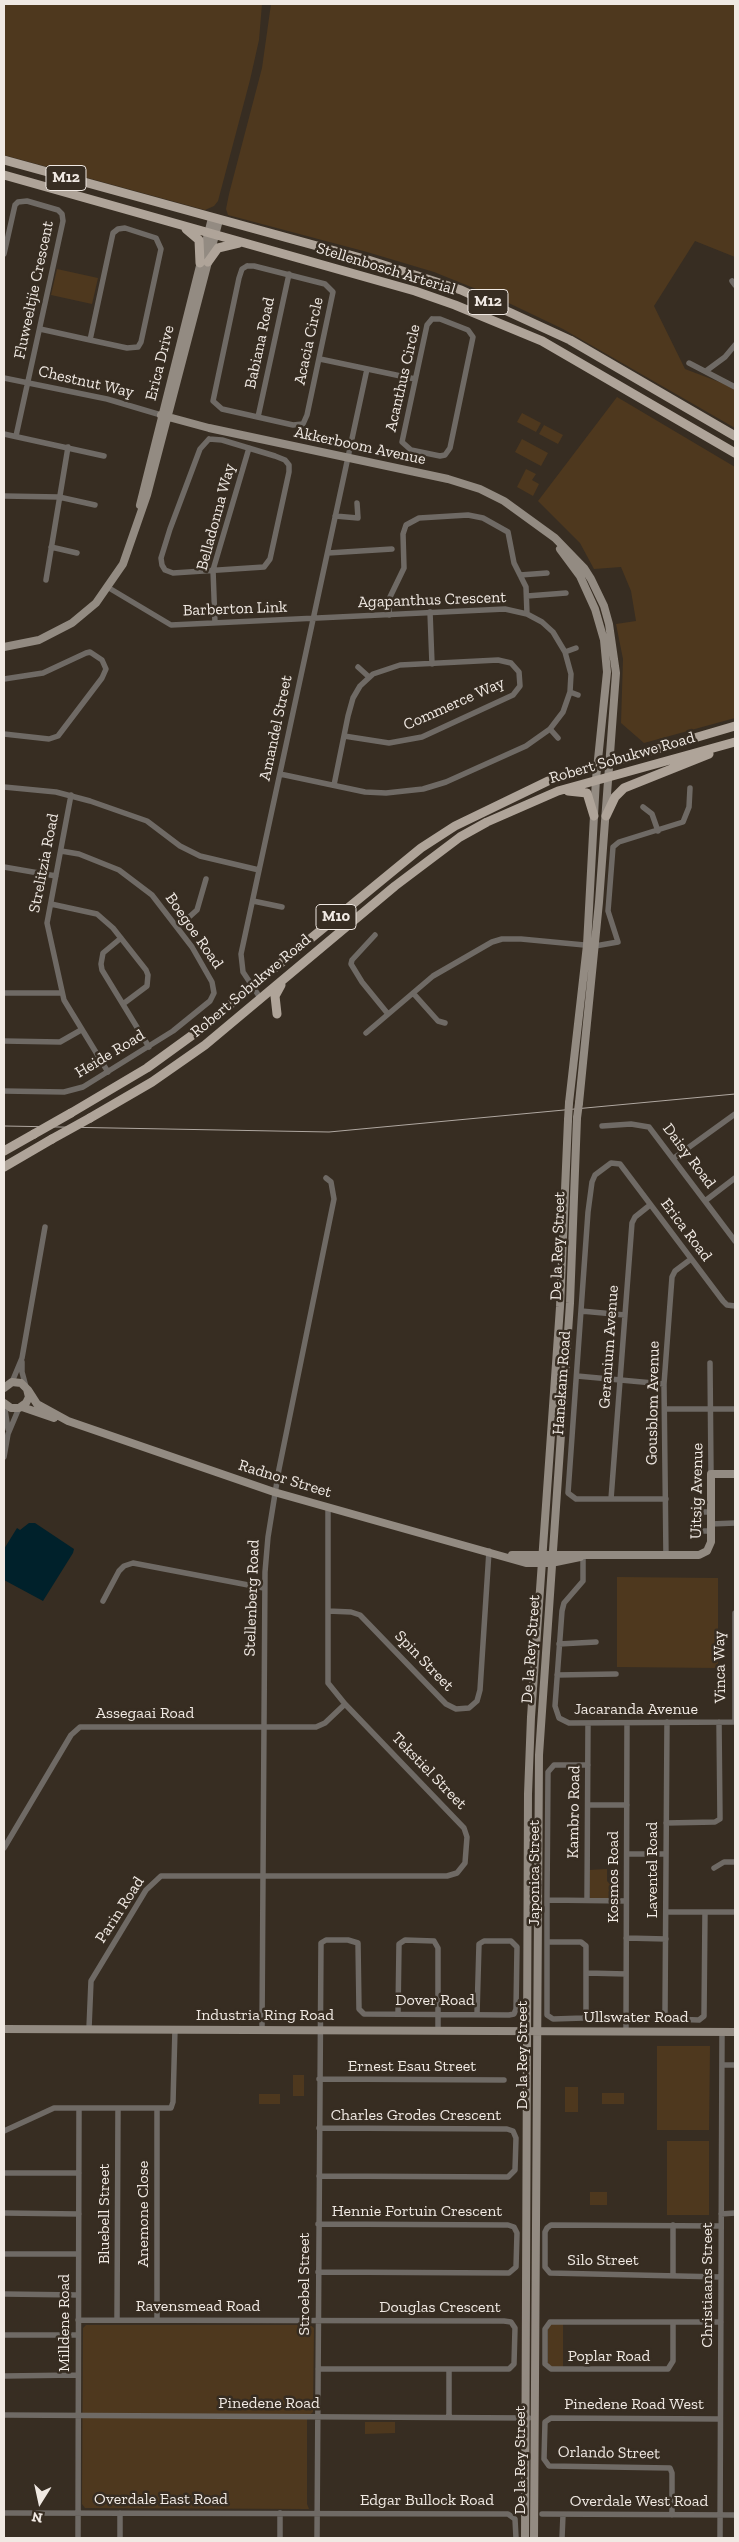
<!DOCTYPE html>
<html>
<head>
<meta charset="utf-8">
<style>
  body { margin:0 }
  #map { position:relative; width:739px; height:2542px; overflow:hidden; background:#372d22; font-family:"Zilla Slab",serif }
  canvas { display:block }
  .frame { position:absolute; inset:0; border:5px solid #f0e9e3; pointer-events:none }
  .north { position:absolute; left:15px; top:2477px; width:50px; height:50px; -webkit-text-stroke:4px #372d22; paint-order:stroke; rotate:190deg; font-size:14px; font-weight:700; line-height:20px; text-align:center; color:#f0e9e3 }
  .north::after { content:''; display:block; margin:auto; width:18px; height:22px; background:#f0e9e3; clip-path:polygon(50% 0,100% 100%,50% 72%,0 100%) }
</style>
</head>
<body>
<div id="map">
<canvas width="739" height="2542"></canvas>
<div class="frame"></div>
<div class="north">N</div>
</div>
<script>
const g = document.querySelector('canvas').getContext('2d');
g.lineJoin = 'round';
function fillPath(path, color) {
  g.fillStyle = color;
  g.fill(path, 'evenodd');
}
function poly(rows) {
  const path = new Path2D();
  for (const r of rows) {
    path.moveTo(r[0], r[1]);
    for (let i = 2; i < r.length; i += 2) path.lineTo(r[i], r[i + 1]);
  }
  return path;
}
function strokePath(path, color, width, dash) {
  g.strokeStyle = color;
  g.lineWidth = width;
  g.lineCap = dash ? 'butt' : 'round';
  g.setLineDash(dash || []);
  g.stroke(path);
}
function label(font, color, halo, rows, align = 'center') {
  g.font = font + ' "Zilla Slab",serif';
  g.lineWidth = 5;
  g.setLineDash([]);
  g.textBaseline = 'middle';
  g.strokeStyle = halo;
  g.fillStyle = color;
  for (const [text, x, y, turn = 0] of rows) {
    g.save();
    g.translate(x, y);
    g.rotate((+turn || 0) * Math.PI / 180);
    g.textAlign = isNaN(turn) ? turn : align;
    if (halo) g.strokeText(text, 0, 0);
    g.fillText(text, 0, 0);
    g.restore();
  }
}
const green = poly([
  [4,4,262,4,259,40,250,80,218,201,214,206,205,210,4,155],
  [271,4,735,4,735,257,695,241,654,306,685,369,735,388,735,428,563,329,496,297,434,272,367,252,228,215,226,209,229,194,262,68],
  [57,269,98,278,92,304,51,295],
  [617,397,735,467,735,718,644,743,621,723,623,659,616,624,636,621,631,591,621,567,594,569,580,543,538,501],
  [522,413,541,423,536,432,517,422],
  [544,425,563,435,558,444,539,434],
  [522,439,548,453,541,466,515,452],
  [526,469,536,474,532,480,539,484,533,496,517,487],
  [617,1577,718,1578,718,1668,617,1667],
  [607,1869,607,1881,620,1895,620,1898,590,1898,589,1870],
  [657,2046,710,2046,709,2130,657,2130],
  [293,2075,304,2075,304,2096,293,2096],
  [565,2087,578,2087,578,2112,565,2112],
  [602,2093,624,2093,624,2104,602,2104],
  [259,2094,280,2094,280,2104,259,2104],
  [667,2141,709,2141,709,2215,667,2215],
  [590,2192,607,2192,607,2205,590,2205],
  [551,2324,563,2324,563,2367,551,2367,548,2363,548,2329],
  [86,2325,310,2325,314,2328,313,2412,307,2417,307,2504,309,2509,85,2508,82,2504,83,2328],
  [365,2422,395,2422,395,2433,365,2434]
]);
const water = poly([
  [29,1523,35,1523,74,1549,73,1553,43,1601,4,1580,4,1549,17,1528,20,1530]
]);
const street = poly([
  [4,254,15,205,18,202,27,201,58,210,62,214,63,221,16,436],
  [247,266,254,266,325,284,333,292,307,415,303,424,293,425,222,409,213,401,239,278,242,269,247,266],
  [732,281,735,285],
  [432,319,440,319,468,330,473,337,450,448,445,455,440,456,411,450,402,442,427,325,432,319],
  [40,329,90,340,127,348,138,347,141,342,161,249,156,238,125,228,118,229,113,233,90,340],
  [320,359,415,379],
  [689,363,735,387],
  [706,371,725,357,735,345],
  [4,378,107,399,161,415],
  [258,417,289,274],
  [4,434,104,456],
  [209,439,222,440,275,456,285,460,289,465,289,472,270,559,264,567,173,573,165,570,162,565,161,558,170,529,200,449,209,439],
  [4,496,59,497,95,505],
  [335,516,358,518,357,503],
  [51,547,77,553],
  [328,553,392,549],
  [520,575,547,573],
  [46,580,68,447],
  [109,588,171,625,505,609,527,614,542,622,553,632,565,652,571,674,570,692,563,712,550,729,526,746,446,782,423,789,386,793,365,792,280,774],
  [527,596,566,593],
  [430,612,432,664],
  [389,615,390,597,404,568,403,534,406,525,419,518,468,515,483,518,508,532,514,563,526,587,527,614],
  [215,623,213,570,249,448],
  [565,652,576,648],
  [358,667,369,677],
  [4,679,43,673,86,653,90,652,102,660,106,669,102,678,58,736,49,739,4,734],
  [570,692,578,695],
  [550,729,558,738],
  [334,785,348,716,353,698,360,686,373,674,400,665,498,660,511,663,519,672,520,686,513,695,422,737,389,743,344,736],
  [4,787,56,792,90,801,147,821,180,846,200,856,259,870],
  [71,795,47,923,64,1000,108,1072],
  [643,807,652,814,658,831],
  [4,867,56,876],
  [253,901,282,907],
  [51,904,97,914,113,928,146,970,148,975,147,986,123,1004],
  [178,927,197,910,206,879],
  [375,935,352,960,351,964,362,982,388,1014],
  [121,938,103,953,101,964,102,970,149,1047],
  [4,993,62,993],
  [413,993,438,1021,445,1023],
  [261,999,243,972,241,954,367,369],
  [366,1033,433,976,492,942,502,939,521,939,595,946,618,942,608,911,613,847,619,842,683,822,689,807,690,788],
  [4,1041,60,1042,81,1030],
  [4,1091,64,1092,83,1087,173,1031,210,1001,214,993,212,982,192,947,152,895,119,870,79,854,61,851],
  [602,1126,631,1124,649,1127,735,1241],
  [674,1158,735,1114],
  [705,1201,735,1178],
  [581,1311,625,1315],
  [22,1362,22,1372,26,1387],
  [710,1363,711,1474],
  [577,1376,664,1384],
  [12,1382,22,1358,45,1227],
  [4,1403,8,1429],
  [665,1409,735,1409],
  [4,1457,8,1434,19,1408],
  [611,1499,632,1223,635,1217,650,1205],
  [666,1499,576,1499,568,1493,588,1212,592,1182,595,1175,611,1163,620,1164,723,1301,727,1305,735,1306],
  [695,1512,711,1512],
  [711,1524,735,1523],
  [695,1531,711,1531],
  [666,1556,664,1384,672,1277,675,1271,691,1259],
  [583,1557,583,1581,564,1603,562,1611,555,1706,559,1718,569,1723,735,1722],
  [103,1601,119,1571,124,1566,133,1563,264,1588],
  [328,1611,351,1612,360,1615,446,1704,456,1709,469,1708,477,1701,480,1690,489,1551],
  [559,1644,596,1642],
  [557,1675,616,1674],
  [667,1722,665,2013,670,2019,699,2020,704,2016,705,1912],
  [735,1722,735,1613],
  [588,1805,627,1805],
  [666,1823,715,1822,720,1819,719,1722],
  [4,1848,71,1735,80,1727,316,1727,325,1723,345,1704],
  [627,1854,666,1854],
  [714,1868,724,1862,735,1862],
  [547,1900,626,1901],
  [587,1900,588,1723],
  [666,1912,735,1912],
  [626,1938,666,1939],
  [547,1942,581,1942,586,1946,586,2013,584,2018,553,2019,547,2015,547,1900,548,1772,554,1765,588,1765],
  [587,1973,626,1974],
  [398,2014,399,1944,405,1940,434,1941,438,1948,438,2030],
  [89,2028,91,1981,146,1890,161,1876,447,1876,457,1873,465,1863,467,1837,464,1828,345,1704,328,1683,328,1507],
  [262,2029,265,1572,268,1537,279,1469,334,1199,331,1182,326,1178],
  [626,2030,627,1723],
  [722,2065,735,2065],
  [319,2079,504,2080],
  [4,2131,54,2108,171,2108,173,2102,175,2029],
  [4,2173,79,2173],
  [319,2176,508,2177,515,2170,516,2138,513,2131,507,2129,319,2128],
  [4,2213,79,2214],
  [721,2214,735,2213],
  [673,2225,673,2275],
  [4,2254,78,2254],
  [318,2272,509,2273,516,2267,517,2233,514,2227,508,2225,318,2224],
  [721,2277,550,2273,545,2267,545,2232,547,2228,551,2225,721,2226],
  [4,2294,78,2295],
  [117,2319,118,2108],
  [157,2319,157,2108],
  [78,2320,504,2321,511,2322,515,2328,514,2364,509,2369,318,2369],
  [673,2322,673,2361,668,2369,551,2369,545,2364,545,2329,550,2322,721,2322],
  [4,2335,78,2335],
  [4,2376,78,2375],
  [4,2415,529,2418],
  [449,2417,449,2369],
  [4,2513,508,2514,515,2519,516,2538],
  [120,2513,120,2538],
  [542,2514,735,2515],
  [672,2515,672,2473,670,2468,549,2466,544,2459,545,2422,551,2418,720,2419],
  [78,2538,79,2108],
  [280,2538,280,2513],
  [317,2538,321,1943,326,1940,348,1940,358,1943,359,2009,364,2014,509,2015,514,2014,516,2009,517,1947,511,1941,484,1941,479,1944,477,2014],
  [562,2538,563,2515],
  [720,2538,722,2031]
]);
const secondary = poly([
  [161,415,209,428,448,479,480,489,504,501,555,538,584,568,591,579,604,606,609,624,616,673,599,902,579,1103],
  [140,505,212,218],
  [560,549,580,576,595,609,604,640,607,672,596,779,587,945,569,1103],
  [4,647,39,640,72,623,96,603,123,564,147,495,219,220],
  [4,1388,12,1382,21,1383,27,1389,29,1397,26,1403,19,1408,11,1408,4,1403],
  [28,1390,37,1404,68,1421,274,1492,526,1563,551,1563,580,1557],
  [22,1407,54,1418],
  [512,1555,699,1555,707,1551,711,1542,711,1474,735,1474],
  [4,2029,735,2032],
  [525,2538,528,1794,531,1717,560,1307,568,1120],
  [534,2538,539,1755,570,1303,577,1118]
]);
const primary = poly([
  [4,160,368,260,461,290,570,340,735,436],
  [4,175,415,291,455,305,542,341,735,453],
  [186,229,199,240,200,263],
  [208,262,218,248,239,243],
  [568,791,587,793,594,816],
  [606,816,615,797,624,788,709,754],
  [277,1014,275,996,281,985],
  [71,1113,147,1068,198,1031,421,848,455,826,548,781,735,726],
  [90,1118,152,1082,205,1045,395,886,460,837,487,822,558,791,735,742],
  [4,1151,34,1134],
  [4,1167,52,1139]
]);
const rail = poly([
  [4,1126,329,1132,735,1094]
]);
const secondaryBridge = poly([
  [577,1118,579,1103],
  [568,1120,569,1103]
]);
const primaryBridge = poly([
  [34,1134,71,1113],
  [52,1139,90,1118]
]);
const shields = [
  [66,178,40],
  [488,302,40],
  [336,917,40]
];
const shieldNames = [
  ["M12",66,178],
  ["M12",488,302],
  ["M10",336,917]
];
const streetNames = [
  ["Stellenbosch Arterial",386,269,17],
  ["Fluweeltjie Crescent",34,290,-78],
  ["Acacia Circle",309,341,-78],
  ["Babiana Road",260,343,-78],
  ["Erica Drive",160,363,-76],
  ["Acanthus Circle",403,378,-77],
  ["Chestnut Way",86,382,13],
  ["Akkerboom Avenue",360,446,12],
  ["Belladonna Way",216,517,-75],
  ["Agapanthus Crescent",432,600,-2],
  ["Barberton Link",235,609,-2],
  ["Commerce Way",454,704,-24],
  ["Amandel Street",276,728,-78],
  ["Robert Sobukwe Road",622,758,-16],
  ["Strelitzia Road",44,863,-79],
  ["Boegoe Road",194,931,55],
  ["Robert Sobukwe Road",251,986,-40],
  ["Heide Road",110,1054,-31],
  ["Daisy Road",689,1156,53],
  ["Erica Road",686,1230,53],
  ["De la Rey Street",558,1246,-88],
  ["Geranium Avenue",609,1347,-86],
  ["Hanekam Road",562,1383,-86],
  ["Gousblom Avenue",653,1403,-89],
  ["Radnor Street",285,1479,17],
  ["Uitsig Avenue",697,1491,-89],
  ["Stellenberg Road",252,1598,-88],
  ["De la Rey Street",531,1649,-86],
  ["Spin Street",424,1661,46],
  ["Vinca Way",720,1667,-91],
  ["Jacaranda Avenue",636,1709],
  ["Assegaai Road",145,1713],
  ["Tekstiel Street",429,1771,46],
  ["Kambro Road",574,1812,-89],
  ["Laventel Road",652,1870,-90],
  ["Japonica Street",534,1873,-90],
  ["Kosmos Road",613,1877,-90],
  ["Parin Road",120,1910,-57],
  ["Dover Road",435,2000],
  ["Industria Ring Road",265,2015],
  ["Ullswater Road",636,2017],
  ["De la Rey Street",522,2055,-90],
  ["Ernest Esau Street",412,2066],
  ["Charles Grodes Crescent",416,2115],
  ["Hennie Fortuin Crescent",417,2211],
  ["Bluebell Street",104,2214,-90],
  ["Anemone Close",143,2214,-90],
  ["Silo Street",603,2260],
  ["Stroebel Street",304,2284,-90],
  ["Christiaans Street",707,2285,-90],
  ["Ravensmead Road",198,2306],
  ["Douglas Crescent",440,2307],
  ["Milldene Road",64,2323,-90],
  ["Poplar Road",609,2356],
  ["Pinedene Road",269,2403],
  ["Pinedene Road West",634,2404],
  ["Orlando Street",609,2453,1],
  ["De la Rey Street",520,2460,-90],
  ["Overdale East Road",161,2499],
  ["Edgar Bullock Road",427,2500],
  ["Overdale West Road",639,2501]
];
fillPath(green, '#4e381e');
fillPath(water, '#00212b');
strokePath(street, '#6f6a65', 5.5);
strokePath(secondary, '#938b82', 8);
strokePath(primary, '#afa499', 9);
strokePath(rail, '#b0a8a1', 1);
strokePath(secondaryBridge, '#938b82', 8);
strokePath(primaryBridge, '#afa499', 9);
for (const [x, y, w] of shields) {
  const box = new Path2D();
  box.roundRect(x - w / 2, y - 12.5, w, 25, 4);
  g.fillStyle = '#372d22';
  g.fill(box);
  strokePath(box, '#f0e9e3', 1);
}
label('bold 15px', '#f0e9e3', null, shieldNames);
label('16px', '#f0e9e3', '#372d22', streetNames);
</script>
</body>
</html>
